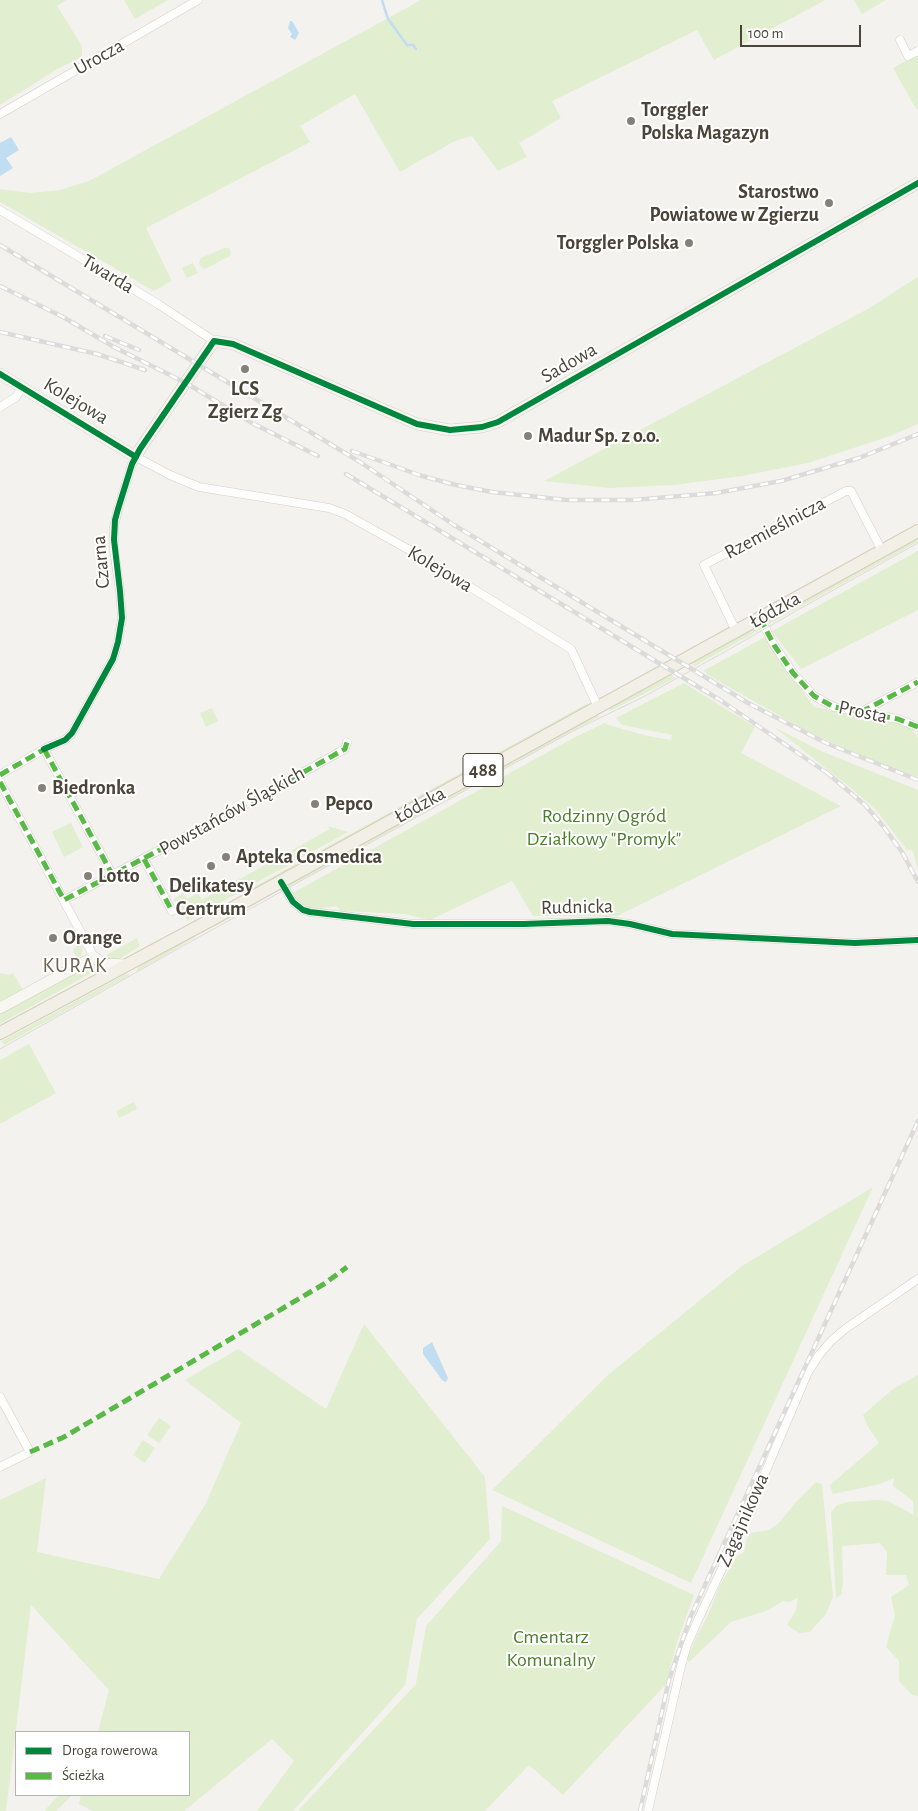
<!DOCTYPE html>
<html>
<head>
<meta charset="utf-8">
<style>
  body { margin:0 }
  #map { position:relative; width:918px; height:1811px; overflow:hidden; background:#f4f2ee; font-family:"Alegreya Sans",sans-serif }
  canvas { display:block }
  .legend { position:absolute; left:15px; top:1731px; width:175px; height:65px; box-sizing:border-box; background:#fff; border:1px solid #b7b4b0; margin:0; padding:6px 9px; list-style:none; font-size:15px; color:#4b4439 }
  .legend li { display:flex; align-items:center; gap:10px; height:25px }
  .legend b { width:25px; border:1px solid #b7b4b0 }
  .scale { position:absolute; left:740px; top:25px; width:121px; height:22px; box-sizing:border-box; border:2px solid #4b4439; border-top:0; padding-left:6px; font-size:15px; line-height:18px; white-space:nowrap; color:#4b4439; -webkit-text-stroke:4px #fff; paint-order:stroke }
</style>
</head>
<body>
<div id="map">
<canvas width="918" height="1811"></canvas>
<ul class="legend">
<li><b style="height:6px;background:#00873e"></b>Droga rowerowa</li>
<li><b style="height:6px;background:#58b947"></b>Ścieżka</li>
</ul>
<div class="scale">100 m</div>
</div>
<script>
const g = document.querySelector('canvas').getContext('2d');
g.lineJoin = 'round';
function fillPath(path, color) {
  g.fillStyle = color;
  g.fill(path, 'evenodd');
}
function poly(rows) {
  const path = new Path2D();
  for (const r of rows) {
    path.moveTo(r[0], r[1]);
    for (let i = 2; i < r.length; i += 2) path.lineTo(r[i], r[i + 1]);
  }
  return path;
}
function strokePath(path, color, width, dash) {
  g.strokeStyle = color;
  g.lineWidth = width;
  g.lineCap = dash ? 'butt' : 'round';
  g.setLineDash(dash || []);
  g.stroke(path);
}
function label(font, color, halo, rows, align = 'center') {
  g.font = font + ' "Alegreya Sans",sans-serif';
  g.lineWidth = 4;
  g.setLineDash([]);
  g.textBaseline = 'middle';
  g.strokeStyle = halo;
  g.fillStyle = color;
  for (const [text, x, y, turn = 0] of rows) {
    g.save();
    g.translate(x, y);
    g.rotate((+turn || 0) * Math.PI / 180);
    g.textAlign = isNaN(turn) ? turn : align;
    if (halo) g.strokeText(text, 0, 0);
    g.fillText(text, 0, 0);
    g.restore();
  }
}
const green = poly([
  [0,0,66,0,57,6,82,46,82,57,59,68,0,105],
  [124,0,168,0,135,19],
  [421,0,825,0,714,60,697,30,552,101,561,118,519,143,527,157,498,171,472,136,455,141,400,172,355,94,300,126,310,142,146,228,172,281,154,291,0,202,0,189,30,193,60,190,89,181],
  [854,0,886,0,862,14],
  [918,54,918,108,916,109,893,68],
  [224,248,229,248,231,252,230,256,205,269,201,267,199,263,201,258],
  [193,263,198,273,187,278,182,268],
  [918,277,918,424,890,436,808,463,742,476,674,485,609,488,544,481,866,310],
  [918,538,918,542,769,624,768,622,772,619],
  [918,551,918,610,801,669,772,631],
  [757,626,761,629,695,666,690,663],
  [765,637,814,707,898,722,909,726,918,737,918,777,883,765,810,733,706,674,707,673,703,671],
  [670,674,675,678,610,711,609,708],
  [684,683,755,727,741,753,841,806,617,916,533,916,512,881,430,920,404,914,340,911,337,906,323,908,323,911,301,906,291,894,575,737,605,723,608,725,648,736,671,740,672,735,622,725,616,718],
  [588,703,586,707,253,890,252,888],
  [212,708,218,721,206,727,200,713],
  [597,715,600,716,289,887,289,883],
  [774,727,821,751,918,790,918,870,913,851,905,849,905,847,876,810,852,789],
  [71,823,83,847,64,857,52,832],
  [328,826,348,832,187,921,174,899,183,893,187,899,198,893,202,900,330,829],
  [255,902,256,904,202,933,202,931],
  [194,936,196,937,136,972,138,967],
  [137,938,140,946,119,959,112,961,101,958],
  [77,945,81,945,83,951,80,957,77,959,73,950],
  [93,967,100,968,0,1024,0,1013,86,968],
  [0,973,9,975,13,973,23,990,0,1003],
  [126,974,130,975,4,1045,2,1041],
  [29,1044,56,1093,0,1124,0,1060],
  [134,1102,137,1109,119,1118,116,1111],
  [873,1187,691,1583,492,1490,608,1375,742,1266],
  [364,1324,485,1477,490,1539,417,1619,405,1685,293,1811,257,1811,294,1761,272,1739,184,1811,93,1811,79,1804,81,1795,189,1795,189,1732,98,1732,109,1690,31,1605,6,1811,0,1811,0,1500,46,1478,37,1552,159,1579,205,1505,241,1423,185,1380,238,1349,326,1409],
  [918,1375,918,1696,912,1695,899,1681,899,1661,886,1647,895,1615,891,1597,909,1585,906,1575,886,1575,887,1552,880,1543,842,1546,843,1583,841,1595,836,1598,831,1512,837,1505,847,1502,876,1500,888,1501,914,1515,913,1501,893,1486,894,1478,880,1484,833,1494,830,1485,879,1443,868,1427,863,1415,893,1389],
  [159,1418,171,1426,159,1443,147,1435],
  [143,1440,155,1448,145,1463,133,1455],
  [816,1482,822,1484,833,1597,826,1614,810,1632,799,1633,787,1625,796,1610,798,1597,790,1602,783,1601,766,1611,731,1622,689,1662,687,1659,697,1636,708,1615,720,1585,737,1556,744,1552,747,1538,751,1533,769,1530,779,1523,796,1502],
  [502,1506,694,1595,677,1642,666,1684,563,1795,529,1765,485,1811,298,1811,416,1684,426,1626,501,1541],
  [63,1795,71,1796,56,1811,44,1811,57,1797]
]);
const water = poly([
  [290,21,292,21,299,33,295,40,290,37,292,34,288,28],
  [11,137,19,150,6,158,13,168,0,176,0,143],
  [432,1342,448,1378,446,1382,442,1380,423,1354,423,1348]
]);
const stream = poly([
  [382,0,388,19,407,45,413,45,416,49]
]);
const street = poly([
  [900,40,908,56,918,51],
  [0,114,198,0],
  [0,210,158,304,214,341],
  [0,407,16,397,22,388],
  [760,618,774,645,793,673,814,696,834,707,898,719,918,727],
  [736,631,704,565,846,491,851,491,882,551],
  [861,712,918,682],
  [44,749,112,874],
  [0,775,44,749,65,740,72,733,113,659,118,642,122,618,120,591,114,550,114,527,118,509,132,464,136,457,170,475,199,487,329,508,345,514,413,552,571,649,598,707],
  [0,782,94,957],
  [144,859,172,911],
  [281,882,293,902,303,910,310,912,413,924,524,924,608,921,630,924,672,934,855,943,918,940],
  [64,900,219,819,345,749,347,742],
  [0,1397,30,1452,0,1467],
  [648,1811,681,1666,687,1645,698,1620,748,1513,808,1372,819,1355,831,1341,845,1329,918,1279]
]);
const secondary = poly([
  [0,374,136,457,140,449,214,341,233,344,417,424,450,430,482,427,498,422,918,183],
  [0,1008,94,957,103,964,127,965]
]);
const primary = poly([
  [0,1033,231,909,918,531]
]);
const tram = poly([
  [0,1049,199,937,573,731,643,697,728,650,801,608,918,543]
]);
const rail = poly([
  [0,245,360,462,454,525,748,703,826,743,918,780],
  [0,286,63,317,114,347,186,383,252,423,318,456],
  [0,332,97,354,145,370],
  [105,336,139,350],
  [352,451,422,476,456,485,492,492,567,500,633,500,716,493,781,481,859,458,918,434],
  [346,474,720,700,830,775],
  [826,772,865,805,883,826,902,852,918,882],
  [640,1811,669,1680,690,1618,918,1121]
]);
const quiet = poly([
  [760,618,774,645,793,673,814,696,834,707,898,719,918,727],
  [861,712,918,682],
  [44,749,112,874],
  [0,775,48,747],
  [0,782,64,900,219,819,345,749,347,742],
  [144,859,172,911],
  [30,1452,64,1437,324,1284,347,1267]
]);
const cycleway = poly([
  [0,374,136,457],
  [44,749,65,740,72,733,113,659,118,642,122,618,120,591,114,540,115,520,118,509,132,464,140,449,214,341,233,344,417,424,450,430,482,427,498,422,918,183],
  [281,882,293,902,303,910,310,912,413,924,524,924,608,921,630,924,672,934,855,943,918,940]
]);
const markers = [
  [631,121,5,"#868178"],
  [829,203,5,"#868178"],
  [689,243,5,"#868178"],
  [245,369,5,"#868178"],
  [528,436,5,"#868178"],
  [42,788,5,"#868178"],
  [315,804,5,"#868178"],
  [226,857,5,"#868178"],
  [211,866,5,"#868178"],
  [88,876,5,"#868178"],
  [53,938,5,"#868178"]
];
const shields = [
  [483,770,40]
];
const shieldNames = [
  ["488",483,770]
];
const streetNames = [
  ["Urocza",99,57,-29],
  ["Twarda",108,274,31],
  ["Sadowa",569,363,-30],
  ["Kolejowa",76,401,31],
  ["Rzemieślnicza",775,528,-28],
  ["Czarna",101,562,-95],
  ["Kolejowa",440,569,31],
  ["Łódzka",775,610,-29],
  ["Prosta",863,712,12],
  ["Łódzka",420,805,-29],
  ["Powstańców Śląskich",232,811,-29],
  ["Rudnicka",577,907,-1],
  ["Zagajnikowa",743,1520,-66]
];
const poiNames = [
  ["Torggler",641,110],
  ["Polska Magazyn",641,133],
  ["Starostwo",819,192,"right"],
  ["Powiatowe w Zgierzu",819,215,"right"],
  ["Torggler Polska",679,243,"right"],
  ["LCS",245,389,"center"],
  ["Zgierz Zg",245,412,"center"],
  ["Madur Sp. z o.o.",538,436],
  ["Biedronka",52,788],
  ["Pepco",325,804],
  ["Apteka Cosmedica",236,857],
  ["Lotto",98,876],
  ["Delikatesy",211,886,"center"],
  ["Centrum",211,909,"center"],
  ["Orange",63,938]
];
const parkNames = [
  ["Rodzinny Ogród",604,816],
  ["Działkowy \"Promyk\"",604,839],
  ["Cmentarz",551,1637],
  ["Komunalny",551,1660]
];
const neighbourhoodNames = [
  ["KURAK",75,966]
];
fillPath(green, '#e1eecf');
fillPath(water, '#c0ddf1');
strokePath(stream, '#c0ddf1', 2.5);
strokePath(street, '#d2d0cb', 9);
strokePath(secondary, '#d3cfc5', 12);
strokePath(primary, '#d6cebb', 14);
strokePath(street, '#fdfdfc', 8);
strokePath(secondary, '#f7f6f1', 11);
strokePath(primary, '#f2efe6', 12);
strokePath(tram, '#dbdbda', 1);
strokePath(rail, '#dbdbda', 4.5);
strokePath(rail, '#fff', 2.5, [8]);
strokePath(quiet, '#58b947', 5, [10, 5]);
strokePath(cycleway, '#00873e', 6);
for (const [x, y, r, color] of markers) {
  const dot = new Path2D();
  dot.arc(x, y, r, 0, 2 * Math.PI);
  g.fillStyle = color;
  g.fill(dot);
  strokePath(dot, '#fff', 2);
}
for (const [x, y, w] of shields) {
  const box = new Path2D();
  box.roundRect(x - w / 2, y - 16.5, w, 33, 4);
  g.fillStyle = '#fff';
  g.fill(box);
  strokePath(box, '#4b4439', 1);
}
label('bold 19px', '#4b4439', null, shieldNames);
label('20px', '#4b4439', '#fff', streetNames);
label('bold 20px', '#4b4439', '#fff', poiNames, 'left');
label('20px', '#4a7f2a', '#fff', parkNames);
g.letterSpacing = '1px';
label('21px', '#6e6250', '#fff', neighbourhoodNames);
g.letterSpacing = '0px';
</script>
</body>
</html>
